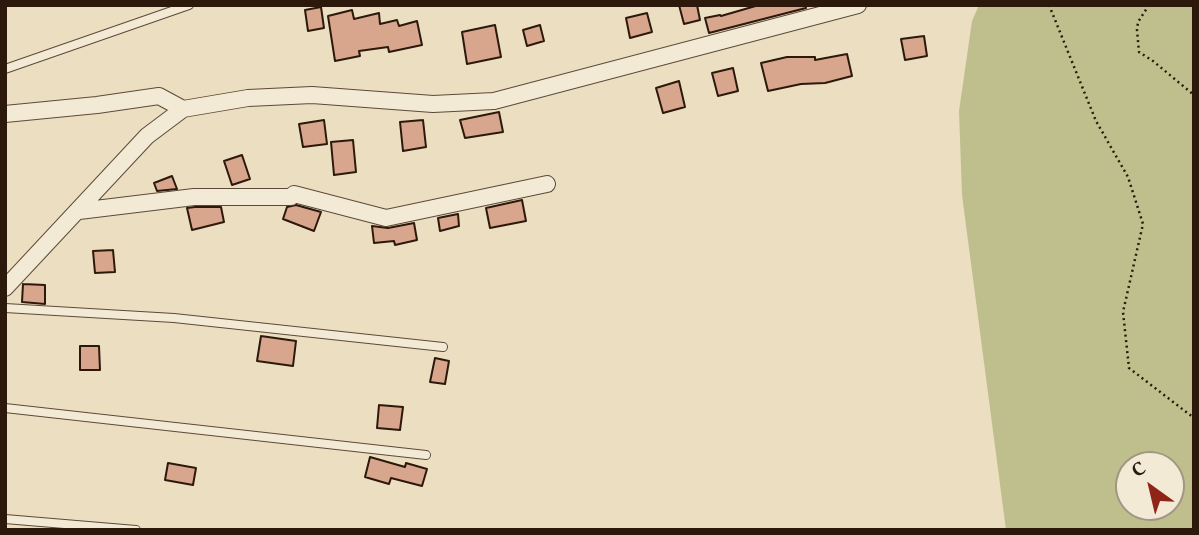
<!DOCTYPE html>
<html>
<head>
<meta charset="utf-8">
<style>
  body { margin:0 }
  #map { position:relative; width:1199px; height:535px; overflow:hidden; background:#ecdec0; font-family:Vollkorn,serif }
  canvas { display:block }
  .frame { position:absolute; inset:0; border:7px solid #2c190c; pointer-events:none }
  .north { position:absolute; left:1115px; top:451px; width:70px; height:70px; box-sizing:border-box; background:#f3ead6; border:2px solid #a39685; border-radius:50%; rotate:326deg; font-size:19px; font-weight:700; line-height:28px; text-align:center; color:#2c190c }
  .north::after { content:''; display:block; margin:auto; width:24px; height:32px; background:#8f2418; clip-path:polygon(50% 0,100% 100%,50% 72%,0 100%) }
</style>
</head>
<body>
<div id="map">
<canvas width="1199" height="535"></canvas>
<div class="frame"></div>
<div class="north">С</div>
</div>
<script>
const g = document.querySelector('canvas').getContext('2d');
g.lineJoin = 'round';
function fillPath(path, color) {
  g.fillStyle = color;
  g.fill(path, 'evenodd');
}
function poly(rows) {
  const path = new Path2D();
  for (const r of rows) {
    path.moveTo(r[0], r[1]);
    for (let i = 2; i < r.length; i += 2) path.lineTo(r[i], r[i + 1]);
  }
  return path;
}
function strokePath(path, color, width, dash) {
  g.strokeStyle = color;
  g.lineWidth = width;
  g.lineCap = dash ? 'butt' : 'round';
  g.setLineDash(dash || []);
  g.stroke(path);
}
const green = poly([
  [979,5,1194,5,1194,530,1006,530,962,195,959,111,972,21],
  [1129,465,1171,465,1171,507,1129,507]
]);
const building = poly([
  [679,5,697,5,700,20,684,24,679,5],
  [759,5,805,5,806,8,709,33,705,18,720,15,721,16,759,5],
  [321,7,324,28,308,31,305,10,321,7],
  [352,10,354,19,379,13,380,24,397,20,399,26,417,21,422,45,389,52,388,47,359,51,360,56,335,61,328,16,352,10],
  [647,13,652,32,630,38,626,18,647,13],
  [495,25,501,57,467,64,462,32,495,25],
  [540,25,544,41,527,46,523,30,540,25],
  [924,36,927,56,905,60,901,39,924,36],
  [847,54,852,76,825,83,801,84,768,91,761,63,787,57,815,57,815,60,847,54],
  [733,68,738,91,718,96,712,73,733,68],
  [679,81,685,107,663,113,656,88,679,81],
  [499,112,503,132,465,138,460,120,499,112],
  [324,120,327,144,303,147,299,124,324,120],
  [423,120,426,147,403,151,400,122,423,120],
  [353,140,356,172,334,175,331,142,353,140],
  [242,155,250,179,232,185,224,161,242,155],
  [172,176,177,189,157,191,154,183,172,176],
  [522,200,526,221,490,228,486,208,522,200],
  [296,205,321,212,314,231,283,219,287,207,296,205],
  [195,207,221,207,224,222,192,230,187,208,195,207],
  [458,214,459,226,440,231,438,218,458,214],
  [414,223,417,240,395,245,394,241,374,243,372,226,388,228,414,223],
  [113,250,115,272,95,273,93,251,113,250],
  [23,284,45,285,45,304,22,302,23,284],
  [261,336,296,341,293,366,257,361,261,336],
  [80,346,99,346,100,370,80,370,80,346],
  [435,358,449,361,445,384,430,382,435,358],
  [379,405,403,407,400,430,377,428,379,405],
  [370,457,405,467,406,463,427,469,422,486,391,478,389,484,365,477,370,457],
  [168,463,196,468,193,485,165,480,168,463]
]);
const path = poly([
  [1049,5,1096,121,1128,177,1143,224,1123,312,1129,368,1194,418],
  [1149,5,1138,22,1137,30,1139,52,1153,61,1194,95]
]);
const lane = poly([
  [5,69,189,5],
  [5,308,174,318,443,347],
  [5,408,426,455],
  [5,519,136,530]
]);
const street = poly([
  [5,114,97,105,159,96,183,109,248,98,312,95,433,104,494,101,858,5],
  [79,211,194,197,291,197,294,194,386,218,547,184],
  [5,288,147,136,183,109]
]);
fillPath(green, '#bfbf8d');
fillPath(building, '#d8a58d');
strokePath(building, '#2c190c', 2);
strokePath(lane, '#5c4a39', 10);
strokePath(street, '#5c4a39', 18);
strokePath(path, '#2c190c', 2.5, [2, 3.5]);
strokePath(lane, '#f3ead6', 8);
strokePath(street, '#f3ead6', 16);
</script>
</body>
</html>
